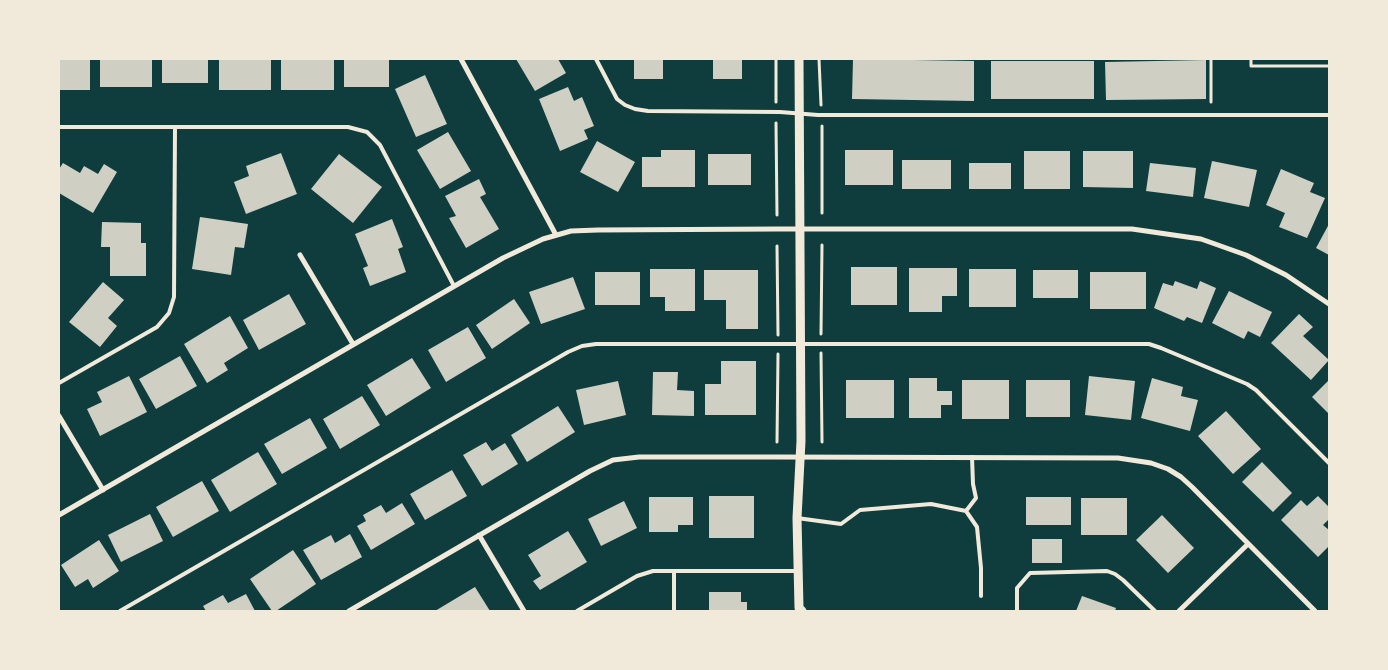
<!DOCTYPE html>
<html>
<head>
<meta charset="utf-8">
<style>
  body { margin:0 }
  #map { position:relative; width:1388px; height:670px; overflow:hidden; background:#0f3d3e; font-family:"Sofia Sans Condensed",sans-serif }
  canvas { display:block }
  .frame { position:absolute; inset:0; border:60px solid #f1e9da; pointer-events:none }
</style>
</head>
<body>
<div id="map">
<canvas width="1388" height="670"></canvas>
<div class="frame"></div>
</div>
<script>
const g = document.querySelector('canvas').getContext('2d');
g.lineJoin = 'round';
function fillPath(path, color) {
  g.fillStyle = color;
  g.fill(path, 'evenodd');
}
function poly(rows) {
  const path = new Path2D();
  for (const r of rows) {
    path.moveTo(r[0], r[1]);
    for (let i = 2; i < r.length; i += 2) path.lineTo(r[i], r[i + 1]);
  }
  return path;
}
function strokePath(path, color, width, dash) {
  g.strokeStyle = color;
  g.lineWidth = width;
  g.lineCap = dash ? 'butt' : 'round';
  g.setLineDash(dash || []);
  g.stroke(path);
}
const building = poly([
  [59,59,90,59,90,90,59,90],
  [100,59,152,59,152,87,100,87],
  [162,59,208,59,208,83,162,83],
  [219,59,271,59,271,90,219,90],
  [281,59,334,59,334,90,281,90],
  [344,59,389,59,389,87,344,87],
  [516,59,558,59,566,73,535,91],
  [634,59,663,59,663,79,634,79],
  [713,59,742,59,742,79,713,79],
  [853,59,974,61,974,101,852,99],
  [1206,60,1206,99,1106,100,1105,62],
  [991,61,1094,61,1094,99,991,99],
  [425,75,447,124,416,137,395,89],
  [568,87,574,101,582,97,594,126,584,130,588,139,560,151,539,99],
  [448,132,471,171,440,189,417,150],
  [597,141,635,162,618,192,580,172],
  [661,150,695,150,695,187,642,187,642,157,661,157],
  [845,150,893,150,893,185,845,185],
  [1024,151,1070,151,1070,189,1024,189],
  [1083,151,1133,151,1133,188,1083,187],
  [281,153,297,194,246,214,234,182,249,176,246,166],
  [339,154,382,187,353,223,311,189],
  [708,154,751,154,751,185,708,185],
  [902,160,951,160,951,189,902,189],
  [1212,161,1257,170,1249,207,1204,198],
  [63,163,80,173,84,166,98,174,104,164,117,172,93,213,59,193,59,169],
  [969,163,1011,163,1011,189,969,189],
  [1150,163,1196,168,1193,197,1146,191],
  [1281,169,1314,183,1310,192,1325,198,1307,238,1279,227,1285,213,1266,205],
  [479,179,486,194,480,197,499,229,466,248,449,218,456,216,445,196],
  [200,217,248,224,244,248,235,247,231,275,192,269],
  [392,219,403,247,398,249,406,272,370,286,363,268,368,266,355,234],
  [102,222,141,223,141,243,146,243,146,276,110,276,110,247,101,247],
  [1329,224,1329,255,1316,248],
  [851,267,897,267,897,305,851,305],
  [909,268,957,268,957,296,942,296,942,312,909,312],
  [650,269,695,269,695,311,665,311,665,297,650,297],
  [969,269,1016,269,1016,307,969,307],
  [704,270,758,270,758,329,726,329,726,300,704,300],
  [1033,270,1078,270,1078,298,1033,298],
  [595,272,640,272,640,305,595,305],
  [1090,272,1146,272,1146,309,1090,309],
  [573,277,585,309,541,324,529,292],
  [1175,281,1197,289,1200,281,1216,288,1202,323,1187,317,1184,321,1154,308,1163,283,1173,286],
  [103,282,124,300,108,318,117,326,100,347,69,322],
  [1229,291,1272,312,1260,337,1248,331,1244,339,1212,323],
  [289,294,306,324,259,350,243,320],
  [514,299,530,323,492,349,476,325],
  [1299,314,1313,327,1303,336,1329,360,1311,380,1271,343],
  [230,316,248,348,224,363,228,370,207,383,184,344],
  [468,327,486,358,446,382,428,350],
  [180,356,197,386,156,409,139,379],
  [412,358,431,388,386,416,367,385],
  [721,361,756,361,756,415,705,415,705,384,721,384],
  [653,372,678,372,677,390,694,391,694,416,652,415],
  [129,376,147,412,100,436,87,409,102,402,97,392],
  [1089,376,1135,381,1131,420,1085,415],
  [909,378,937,378,937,391,952,391,952,405,941,405,941,418,909,418],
  [1152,378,1183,387,1181,396,1198,400,1190,431,1141,418],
  [846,380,894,380,894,418,846,418],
  [962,380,1009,380,1009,419,962,419],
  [1026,380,1070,380,1070,417,1026,417],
  [1329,380,1329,414,1312,397],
  [618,381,626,415,584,425,576,390],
  [362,396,380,425,340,449,323,419],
  [558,406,575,432,527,462,511,435],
  [1226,411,1261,449,1233,474,1198,436],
  [310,418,327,448,282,474,264,444],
  [486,442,492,451,505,443,518,464,482,486,463,455],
  [258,452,277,484,230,512,211,480],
  [1262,462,1292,493,1273,512,1242,482],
  [452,470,467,496,425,520,410,494],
  [202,481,219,511,173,537,156,507],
  [709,496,754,496,754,538,709,538],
  [1318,496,1329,507,1329,519,1323,525,1329,530,1329,546,1318,557,1281,520,1301,500,1307,506],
  [649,497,693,497,693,525,678,525,678,532,649,532],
  [1026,497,1071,497,1071,525,1026,525],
  [1081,498,1127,498,1127,535,1081,535],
  [624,501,637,528,601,546,588,519],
  [402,503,415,524,371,550,357,526,366,521,363,515,381,505,386,513],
  [150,514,163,541,121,562,108,535],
  [1162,515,1194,548,1168,573,1136,540],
  [568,531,587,562,540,590,533,581,541,576,528,555],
  [350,534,362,557,321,580,303,550,331,535,335,543],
  [1032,539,1062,539,1062,563,1032,563],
  [99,540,119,571,93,588,88,579,75,587,61,565],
  [293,550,316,584,276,611,272,611,250,579],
  [475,587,490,611,435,611],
  [709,592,741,592,741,602,747,602,747,611,709,611],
  [246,594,255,611,206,611,203,606,223,595,228,603],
  [1082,596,1116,608,1115,611,1076,611]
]);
const path = poly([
  [819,59,821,105],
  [1211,59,1211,102],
  [1251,59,1251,66,1329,66],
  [776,102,776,59],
  [776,123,777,215],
  [822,126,822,213],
  [777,246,778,335],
  [821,334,822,245],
  [821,353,822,442],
  [777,442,778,354]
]);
const service = poly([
  [596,59,617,99,625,105,635,109,648,111,780,112,818,115,1329,115],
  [59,127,348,127,367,132,380,145,454,286],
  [59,383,157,327,169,313,174,297,175,127],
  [966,511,976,498,973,484,972,457],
  [797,518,841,524,860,510,931,504,966,511,977,527,981,568,981,596],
  [674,571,674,611],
  [120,611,568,352,582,346,596,344,1149,344,1161,348,1247,384,1256,390,1329,463],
  [577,611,637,576,653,571,799,571],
  [1017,611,1017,588,1030,573,1107,571,1115,574,1123,580,1155,611]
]);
const minor = poly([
  [461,59,556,235],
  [300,255,353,344],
  [59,416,103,490],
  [59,515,503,258,543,239,571,231,598,230,777,229,1132,229,1201,239,1246,255,1286,275,1329,304],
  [479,535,524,611],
  [349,611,590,471,613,460,639,457,777,457,1118,458,1151,463,1168,469,1181,477,1192,487,1315,611],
  [1179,611,1248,544]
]);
const tertiary = poly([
  [799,59,801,441,797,518,799,608,802,611]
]);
fillPath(building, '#cfcfc3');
strokePath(path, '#f1e9da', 3);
strokePath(service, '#f1e9da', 4);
strokePath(minor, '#f1e9da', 5);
strokePath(tertiary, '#f1e9da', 9);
</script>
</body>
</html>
